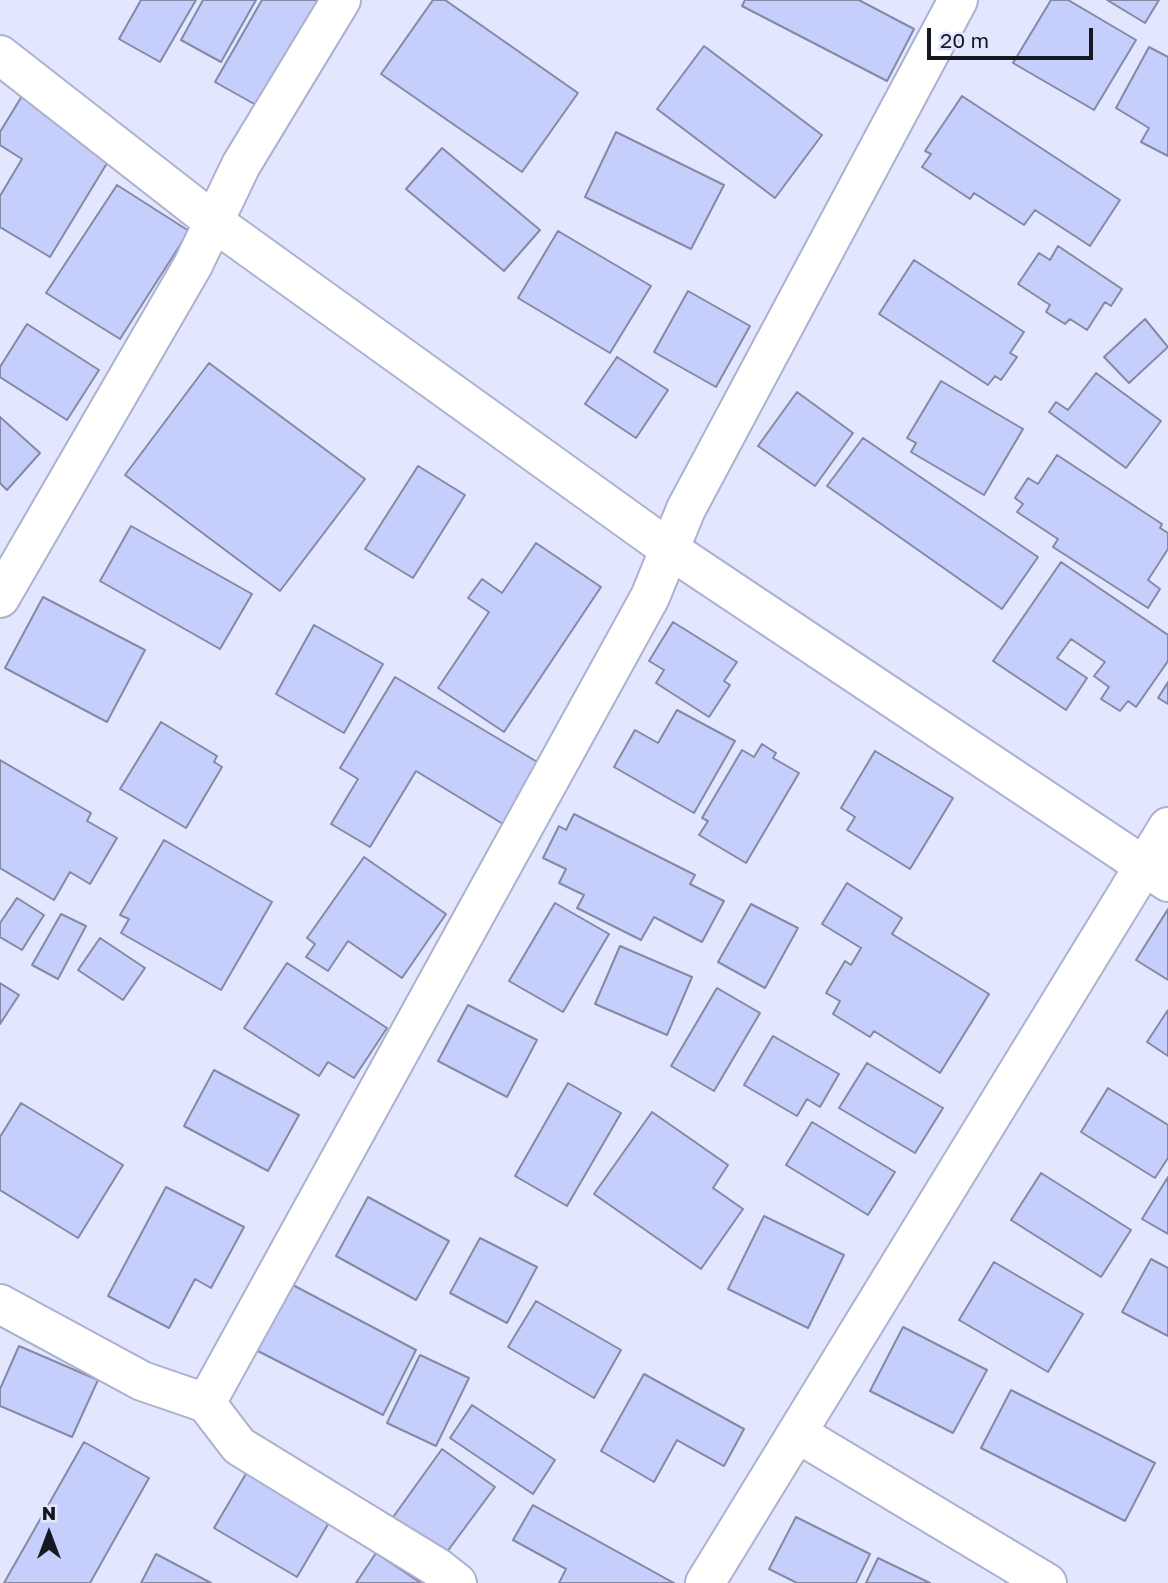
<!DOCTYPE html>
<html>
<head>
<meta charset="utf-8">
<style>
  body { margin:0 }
  #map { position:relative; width:1168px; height:1583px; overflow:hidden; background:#e2e7ff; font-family:"Golos Text",sans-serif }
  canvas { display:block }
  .north { position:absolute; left:14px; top:1499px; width:70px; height:70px; -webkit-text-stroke:5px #e2e7ff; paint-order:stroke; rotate:0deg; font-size:19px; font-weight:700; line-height:28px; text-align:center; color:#151721 }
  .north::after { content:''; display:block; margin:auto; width:24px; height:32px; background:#151721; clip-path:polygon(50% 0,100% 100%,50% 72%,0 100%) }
  .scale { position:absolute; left:927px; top:28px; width:166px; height:32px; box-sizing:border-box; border:4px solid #151721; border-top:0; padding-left:9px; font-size:21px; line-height:24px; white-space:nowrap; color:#151721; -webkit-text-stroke:5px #e2e7ff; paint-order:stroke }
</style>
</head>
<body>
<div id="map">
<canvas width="1168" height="1583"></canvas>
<div class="north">N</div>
<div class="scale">20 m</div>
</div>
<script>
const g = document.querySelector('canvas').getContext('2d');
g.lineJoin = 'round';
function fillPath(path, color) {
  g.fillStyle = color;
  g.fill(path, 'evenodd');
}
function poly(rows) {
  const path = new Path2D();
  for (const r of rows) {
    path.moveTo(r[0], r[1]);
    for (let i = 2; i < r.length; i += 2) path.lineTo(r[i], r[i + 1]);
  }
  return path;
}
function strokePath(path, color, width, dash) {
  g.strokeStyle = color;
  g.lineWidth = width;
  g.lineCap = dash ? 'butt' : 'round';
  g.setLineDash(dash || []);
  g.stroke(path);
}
const building = poly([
  [141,0,196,0,160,62,119,39,141,0],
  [203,0,256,0,221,62,181,40,203,0],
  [262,0,328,0,265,110,215,82,262,0],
  [433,0,445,0,578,93,522,172,381,74,433,0],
  [745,0,859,0,914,29,887,81,742,6,745,0],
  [1051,0,1068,0,1136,40,1094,110,1013,63,1051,0],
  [1107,0,1159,0,1145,23,1107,0],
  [704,46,822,135,775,198,657,109,704,46],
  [1149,47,1168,57,1168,156,1141,142,1149,128,1116,108,1149,47],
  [22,96,115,150,50,257,0,227,0,196,22,159,0,145,0,132,22,96],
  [962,96,1120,200,1090,246,1035,210,1024,225,974,193,970,199,922,167,931,154,925,151,962,96],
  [616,132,724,185,691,249,585,197,616,132],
  [442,148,540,230,504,271,406,189,442,148],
  [117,185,189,231,120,339,46,293,117,185],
  [558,231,651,286,610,353,518,298,558,231],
  [1058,246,1122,289,1111,306,1105,302,1087,330,1070,319,1065,324,1046,312,1050,305,1018,284,1039,253,1050,260,1058,246],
  [914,260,1024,332,1010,353,1017,357,1001,380,995,376,988,385,879,314,914,260],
  [688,291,750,326,716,387,654,352,688,291],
  [1145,319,1168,347,1129,383,1104,357,1145,319],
  [27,324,99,370,67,420,0,377,0,367,27,324],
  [617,357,668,390,636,438,585,404,617,357],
  [209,363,365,479,280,591,125,475,209,363],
  [1096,373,1161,421,1126,468,1049,412,1056,402,1068,410,1096,373],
  [941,381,1023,429,984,495,911,452,916,443,907,438,941,381],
  [797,392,853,433,815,486,758,446,797,392],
  [0,417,40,453,7,490,0,483,0,417],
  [863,438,1038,557,1002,609,827,486,863,438],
  [1057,455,1162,524,1160,528,1168,533,1168,549,1148,580,1160,589,1148,608,1053,547,1058,539,1017,512,1023,504,1015,498,1028,478,1038,484,1057,455],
  [418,466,465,495,413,578,365,549,418,466],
  [131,526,252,594,220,649,100,581,131,526],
  [536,543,601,587,504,732,438,688,489,612,468,598,482,579,502,593,536,543],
  [1061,562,1168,635,1168,661,1136,707,1128,701,1120,711,1101,699,1109,687,1094,676,1105,662,1071,639,1057,658,1087,678,1066,710,993,661,1061,562],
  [43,597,145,650,107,722,5,668,43,597],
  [673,622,737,662,724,681,730,685,709,717,656,683,664,670,649,661,673,622],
  [314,625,383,664,344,733,276,694,314,625],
  [395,677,539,763,503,824,416,771,370,847,331,824,358,779,340,768,395,677],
  [1168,682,1168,704,1158,698,1168,682],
  [677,710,735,741,694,813,614,767,635,730,658,743,677,710],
  [161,722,217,756,214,762,222,767,186,828,120,789,161,722],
  [762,744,776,753,773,758,799,773,746,863,699,835,708,821,702,818,742,750,754,757,762,744],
  [875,751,953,798,910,869,847,830,855,817,841,808,875,751],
  [0,760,91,813,87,821,117,838,90,884,70,872,54,900,0,868,0,760],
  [574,814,695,875,690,884,724,901,702,942,654,917,641,940,577,908,584,895,559,883,566,869,543,858,559,826,566,830,574,814],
  [164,840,272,902,221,990,121,933,129,919,120,915,164,840],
  [364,857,446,914,402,978,348,941,328,971,306,957,315,944,307,938,364,857],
  [847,883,902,918,892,934,989,994,940,1073,874,1031,870,1037,833,1014,840,1001,826,993,845,961,851,965,861,948,822,924,847,883],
  [17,898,44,915,22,950,0,937,0,923,17,898],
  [555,903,609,934,563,1012,509,981,555,903],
  [751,904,798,928,765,988,718,962,751,904],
  [1168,909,1168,980,1136,960,1168,909],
  [61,914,86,926,58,979,32,965,61,914],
  [100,938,145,968,123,1000,78,970,100,938],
  [620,946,692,977,667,1035,595,1004,620,946],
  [287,963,387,1028,354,1078,328,1062,319,1076,244,1028,287,963],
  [0,983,19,995,0,1024,0,983],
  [717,988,760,1013,714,1091,671,1066,717,988],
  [468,1005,537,1040,507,1097,438,1061,468,1005],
  [1168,1010,1168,1056,1147,1042,1168,1010],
  [773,1036,839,1074,820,1107,807,1099,797,1116,744,1085,773,1036],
  [867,1063,943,1108,915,1153,839,1108,867,1063],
  [214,1070,299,1115,268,1171,184,1126,214,1070],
  [568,1083,621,1113,567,1206,515,1176,568,1083],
  [1108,1088,1168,1125,1168,1158,1155,1178,1081,1132,1108,1088],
  [21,1103,123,1165,78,1238,0,1190,0,1137,21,1103],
  [652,1112,728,1165,713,1188,743,1209,701,1269,594,1194,652,1112],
  [812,1122,895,1172,868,1215,786,1165,812,1122],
  [1041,1173,1131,1230,1101,1277,1011,1220,1041,1173],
  [1168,1177,1168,1234,1142,1219,1168,1177],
  [166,1187,244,1227,211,1288,195,1279,169,1328,108,1296,166,1187],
  [368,1197,449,1241,416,1300,336,1256,368,1197],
  [764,1216,844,1255,808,1328,728,1289,764,1216],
  [480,1238,537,1267,507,1323,450,1293,480,1238],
  [1151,1259,1168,1268,1168,1336,1122,1312,1151,1259],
  [994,1262,1083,1314,1048,1372,959,1320,994,1262],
  [291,1284,416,1350,383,1415,256,1350,291,1284],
  [536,1301,621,1350,594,1398,508,1347,536,1301],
  [903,1327,987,1370,953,1433,870,1391,903,1327],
  [19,1346,98,1380,72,1437,0,1406,0,1389,19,1346],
  [420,1355,469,1378,436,1446,387,1423,420,1355],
  [644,1374,744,1429,724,1466,677,1440,654,1482,601,1451,644,1374],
  [1011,1390,1155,1463,1125,1521,981,1448,1011,1390],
  [472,1405,555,1460,533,1494,450,1438,472,1405],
  [84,1442,149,1478,90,1583,4,1583,84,1442],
  [442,1449,495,1487,438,1564,386,1527,442,1449],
  [247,1472,330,1521,297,1577,214,1528,247,1472],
  [533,1505,674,1583,559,1583,566,1569,513,1540,533,1505],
  [796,1517,870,1554,856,1583,797,1583,769,1569,796,1517],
  [376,1553,421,1583,356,1583,376,1553],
  [156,1554,211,1583,141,1583,156,1554],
  [878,1558,930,1583,866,1583,878,1558]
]);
const street = poly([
  [0,598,193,265,241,165,341,0],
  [0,1304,142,1381,206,1403],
  [797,1433,1047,1583],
  [457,1583,438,1568,239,1446,206,1403,650,597,686,509,958,0],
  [705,1583,1168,827]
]);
const secondary = poly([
  [0,55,214,222,669,549,1168,882]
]);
fillPath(building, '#c6cefb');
strokePath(building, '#8489a5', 2);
strokePath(street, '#acb1ce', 42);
strokePath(secondary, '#acb1ce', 42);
strokePath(street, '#fff', 38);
strokePath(secondary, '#fff', 38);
</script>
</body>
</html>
